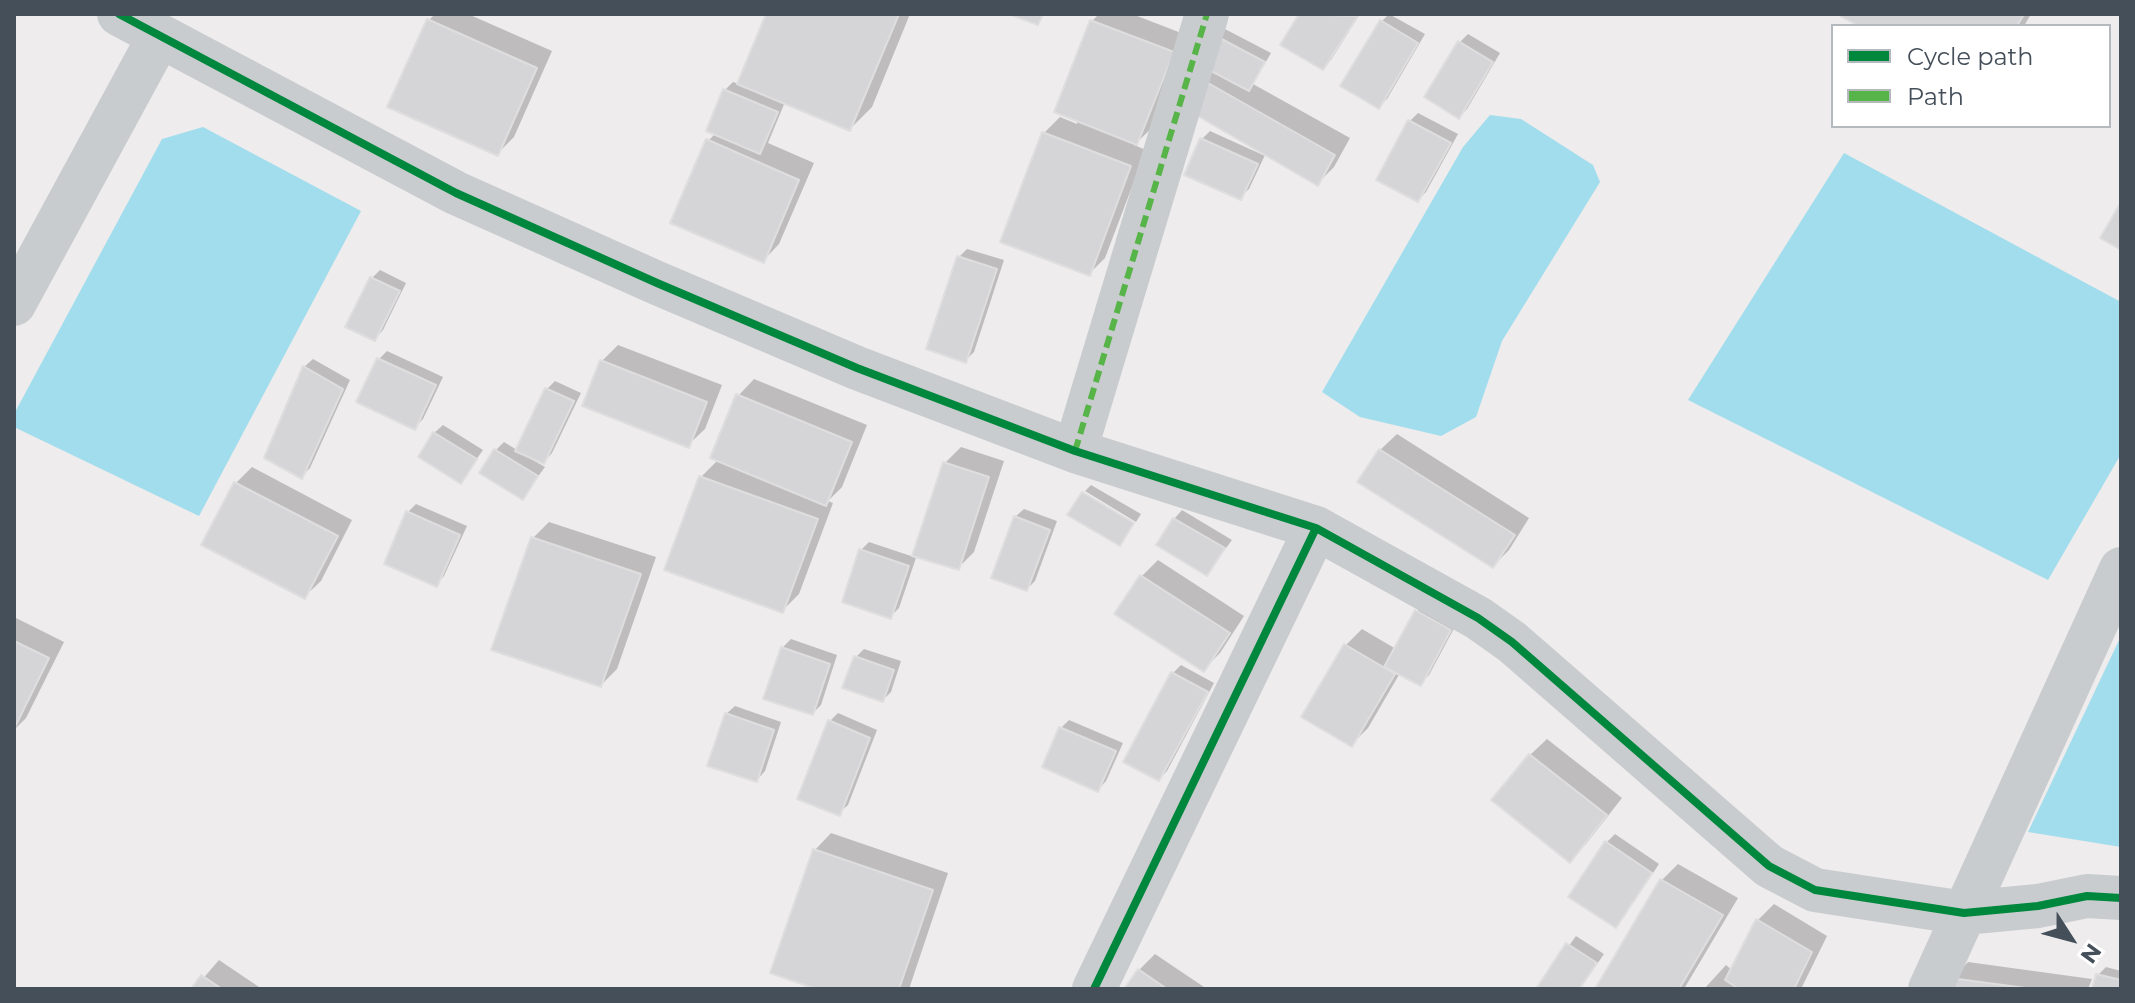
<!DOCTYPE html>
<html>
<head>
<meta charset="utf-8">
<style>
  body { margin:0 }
  #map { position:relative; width:2135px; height:1003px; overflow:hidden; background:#eeecec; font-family:Montserrat,sans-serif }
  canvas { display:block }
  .frame { position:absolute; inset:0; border:16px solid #444f5a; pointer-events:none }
  .legend { position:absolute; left:1831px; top:24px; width:280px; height:104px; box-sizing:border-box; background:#fff; border:2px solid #b4b9bd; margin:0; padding:10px 14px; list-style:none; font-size:24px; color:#444f5a }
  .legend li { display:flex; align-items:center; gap:16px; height:40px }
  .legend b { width:40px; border:2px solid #b4b9bd }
  .north { position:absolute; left:2031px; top:899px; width:80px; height:80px; -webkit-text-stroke:6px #fff; paint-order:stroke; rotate:126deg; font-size:22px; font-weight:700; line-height:32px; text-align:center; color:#444f5a }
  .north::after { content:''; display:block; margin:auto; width:28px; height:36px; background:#444f5a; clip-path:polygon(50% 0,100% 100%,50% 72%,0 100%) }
</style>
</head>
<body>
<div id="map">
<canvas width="2135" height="1003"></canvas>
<div class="frame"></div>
<ul class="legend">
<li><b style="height:10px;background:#00873e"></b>Cycle path</li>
<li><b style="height:10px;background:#57b448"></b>Path</li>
</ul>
<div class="north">N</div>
</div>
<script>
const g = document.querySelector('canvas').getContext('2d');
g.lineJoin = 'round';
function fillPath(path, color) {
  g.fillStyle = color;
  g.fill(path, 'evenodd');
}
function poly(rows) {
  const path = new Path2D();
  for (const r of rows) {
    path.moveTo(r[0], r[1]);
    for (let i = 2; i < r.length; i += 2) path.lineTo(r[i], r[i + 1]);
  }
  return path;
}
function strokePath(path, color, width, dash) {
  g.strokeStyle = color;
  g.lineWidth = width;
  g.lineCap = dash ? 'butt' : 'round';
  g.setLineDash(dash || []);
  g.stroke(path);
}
const water = poly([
  [1490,115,1521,119,1593,165,1600,182,1502,341,1476,417,1441,436,1360,417,1322,392,1463,147],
  [203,127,361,211,199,516,14,427,14,414,162,139],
  [1844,153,2121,302,2121,454,2048,580,1688,400],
  [2121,636,2121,847,2028,832]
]);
const shadow = poly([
  [435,14,468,14,552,51,514,137,498,153,429,20],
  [768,14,910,14,872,107,850,129,785,102,768,143,814,163,779,244,763,261,708,141,716,133,725,90,733,82,739,84],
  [1099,14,1132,14,1189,36,1153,127,1134,145,1146,150,1105,258,1089,274,1044,133,1060,117,1077,124,1092,21],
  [1301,14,1360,14,1331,60,1323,68,1283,44],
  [1389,14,1425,34,1387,99,1378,107,1382,21],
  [1841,14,2031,14,2024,26,1862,26],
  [1223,28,1271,53,1253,84,1350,138,1334,167,1318,183,1266,153,1249,189,1240,197,1202,139,1210,131,1263,155,1264,152,1186,107],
  [1468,34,1500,53,1467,109,1459,117,1460,42],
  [1418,113,1458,134,1426,192,1418,200,1410,121],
  [967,249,1004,260,974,352,966,360,959,257],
  [380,270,406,283,383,330,375,339,372,278],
  [618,345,722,385,705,429,688,445,602,361],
  [387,351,443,377,423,419,415,427,379,359],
  [313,359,350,380,310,468,302,476,304,367],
  [754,379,867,425,842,487,828,501,833,503,799,594,783,610,701,477,718,460,738,396],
  [555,381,581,393,552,453,544,462,533,457,531,459,545,467,523,497,496,450,504,442,517,450,546,390],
  [443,425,483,450,461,481,434,433],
  [1397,434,1529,518,1509,550,1493,566,1360,481,1380,450],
  [961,447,1004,461,974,552,958,568,917,555,899,608,891,616,861,550,869,542,914,557,945,463],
  [252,467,352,520,321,581,304,597,235,484],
  [1091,485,1141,514,1136,522,1085,491],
  [416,504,467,526,444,576,436,585,408,512],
  [1024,509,1057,521,1035,581,1027,589,1015,517],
  [1182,510,1232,540,1207,574,1174,519],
  [549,522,656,557,617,669,601,685,533,538],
  [1158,560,1244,616,1220,653,1203,670,1117,614,1142,576],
  [1425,603,1458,621,1429,675,1420,683,1400,673,1368,728,1352,744,1345,646,1362,629,1396,649,1417,612],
  [14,617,64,642,26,718,14,730],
  [791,639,837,655,821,705,813,713,782,648],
  [864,649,901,661,891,692,883,700,856,657],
  [1181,665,1214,683,1167,771,1159,779,1173,673],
  [735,706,781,722,765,771,757,780,726,714],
  [838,713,877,730,848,805,839,813,830,721],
  [1069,720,1123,743,1106,781,1098,790,1044,766,1061,728],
  [1547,739,1622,798,1586,844,1570,860,1530,755],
  [831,833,948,873,909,989,823,989,815,850],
  [1615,834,1659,864,1624,917,1616,925,1607,842],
  [1678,864,1738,898,1684,989,1597,989,1662,880],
  [1774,904,1827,936,1801,989,1704,989,1726,965,1732,970,1758,920],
  [1576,936,1604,954,1580,989,1538,989],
  [1155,954,1207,989,1127,989,1139,970],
  [219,960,262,989,194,989],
  [1968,962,2092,979,2088,989,1949,989,1952,979],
  [2106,967,2121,971,2121,989,2094,989,2098,975]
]);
const building = poly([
  [766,14,899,14,850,131,737,84,766,14],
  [1009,14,1043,14,1038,25,1009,14],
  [1299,14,1358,16,1323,70,1280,45,1299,14],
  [1837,14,2024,14,2017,26,1858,26,1837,14],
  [427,19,537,68,498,156,387,107,427,19],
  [1090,20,1174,52,1137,145,1054,112,1090,20],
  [1380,20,1418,43,1379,109,1340,86,1380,20],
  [1214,35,1265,62,1249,91,1198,64,1214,35],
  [1458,41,1493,62,1459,119,1424,97,1458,41],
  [1201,79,1335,155,1318,186,1184,108,1201,79],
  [723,89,778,112,760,154,706,131,723,89],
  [1408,120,1451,143,1418,202,1376,180,1408,120],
  [1042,132,1131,166,1090,276,1000,242,1042,132],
  [1200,138,1258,164,1241,200,1184,175,1200,138],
  [706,139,799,180,764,263,670,223,706,139],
  [2121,202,2121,250,2100,238,2121,202],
  [957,256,997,269,966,363,926,349,957,256],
  [370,277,400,291,375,341,345,327,370,277],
  [377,358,436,385,415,430,356,402,377,358],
  [600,360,707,402,689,448,582,406,600,360],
  [303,366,343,389,302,479,264,458,303,366],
  [545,388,574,401,544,464,515,451,545,388],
  [736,394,852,442,826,506,710,458,736,394],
  [433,432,477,459,461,484,418,457,433,432],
  [494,449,538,476,523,500,479,473,494,449],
  [1379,449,1515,535,1493,568,1357,482,1379,449],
  [943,462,989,477,959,570,912,556,943,462],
  [699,476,818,519,783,613,664,570,699,476],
  [234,482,338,536,305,599,201,545,234,482],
  [1082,492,1134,523,1120,546,1067,515,1082,492],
  [406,511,460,535,437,587,384,564,406,511],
  [1014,516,1050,530,1027,591,991,578,1014,516],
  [1173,518,1225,548,1207,576,1156,545,1173,518],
  [531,537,641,574,601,687,491,650,531,537],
  [859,549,909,566,891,619,842,602,859,549],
  [1140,575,1230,633,1204,672,1114,614,1140,575],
  [1415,610,1451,630,1421,686,1384,667,1415,610],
  [14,641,49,658,14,729,14,641],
  [1344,644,1395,674,1352,747,1301,717,1344,644],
  [781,647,830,664,813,715,763,699,781,647],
  [854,656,894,670,883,702,842,688,854,656],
  [1171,672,1208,692,1159,781,1123,762,1171,672],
  [725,713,774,730,757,782,707,766,725,713],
  [828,720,870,738,840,816,797,799,828,720],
  [1059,727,1116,751,1098,792,1042,767,1059,727],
  [1529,754,1607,815,1570,863,1491,800,1529,754],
  [1605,841,1652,873,1616,928,1568,897,1605,841],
  [813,849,933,890,899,989,816,989,770,973,813,849],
  [1660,879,1723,915,1679,989,1595,989,1660,879],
  [1756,919,1812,952,1794,989,1739,989,1725,980,1756,919],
  [1566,943,1597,963,1579,989,1536,989,1566,943],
  [1138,969,1167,989,1124,989,1138,969],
  [2096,974,2121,980,2121,989,2092,989,2096,974],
  [201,975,222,989,191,989,201,975],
  [1950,978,2033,989,1947,989,1950,978]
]);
const minor = poly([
  [119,14,456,193,657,283,857,368,1075,451,1316,528,1478,618,1512,642,1769,866,1815,890,1964,913,2038,906,2087,896,2121,898],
  [14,304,159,37],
  [1075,451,1207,14],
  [1094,989,1316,528],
  [1930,989,2121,569]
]);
const quiet = poly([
  [1075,451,1207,14]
]);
const cycleway = poly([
  [119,14,456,193,657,283,857,368,1075,451,1316,528,1478,618,1512,642,1769,866,1815,890,1964,913,2038,906,2087,896,2121,898],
  [1094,989,1316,528]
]);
fillPath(water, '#a2dded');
fillPath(shadow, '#0003');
fillPath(building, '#d5d4d7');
strokePath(building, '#dfdedf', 2);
strokePath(minor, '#c9ccce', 44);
strokePath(quiet, '#57b448', 6, [12, 6]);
strokePath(cycleway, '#00873e', 8);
</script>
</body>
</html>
